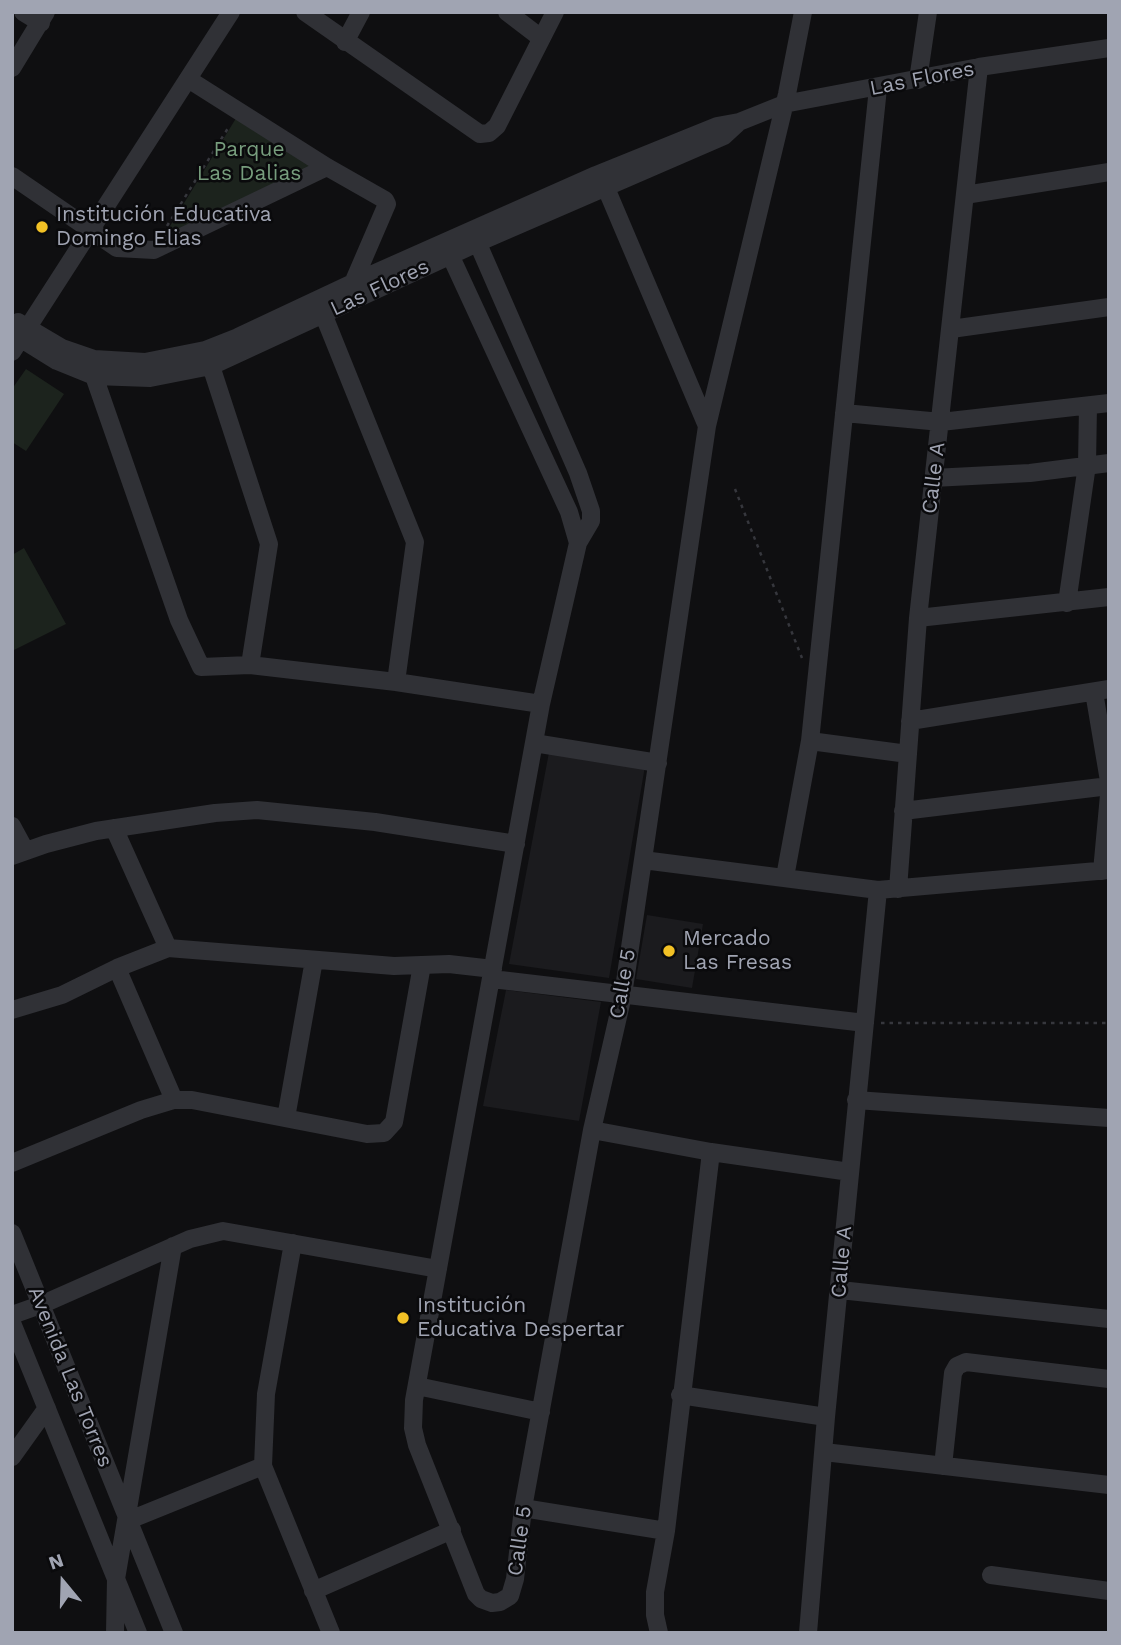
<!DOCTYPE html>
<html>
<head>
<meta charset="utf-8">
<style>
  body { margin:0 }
  #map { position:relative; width:1121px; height:1645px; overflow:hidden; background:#0f0f11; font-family:"Work Sans",sans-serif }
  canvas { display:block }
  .frame { position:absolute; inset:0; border:14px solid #a0a4b2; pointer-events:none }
  .north { position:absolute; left:28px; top:1547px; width:70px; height:70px; -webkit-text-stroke:5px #0a0a0c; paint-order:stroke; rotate:341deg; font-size:19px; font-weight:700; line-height:28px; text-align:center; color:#a0a4b2 }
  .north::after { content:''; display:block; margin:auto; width:24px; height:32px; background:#a0a4b2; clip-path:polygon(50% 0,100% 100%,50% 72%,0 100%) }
</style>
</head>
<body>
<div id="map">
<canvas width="1121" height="1645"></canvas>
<div class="frame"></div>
<div class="north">N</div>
</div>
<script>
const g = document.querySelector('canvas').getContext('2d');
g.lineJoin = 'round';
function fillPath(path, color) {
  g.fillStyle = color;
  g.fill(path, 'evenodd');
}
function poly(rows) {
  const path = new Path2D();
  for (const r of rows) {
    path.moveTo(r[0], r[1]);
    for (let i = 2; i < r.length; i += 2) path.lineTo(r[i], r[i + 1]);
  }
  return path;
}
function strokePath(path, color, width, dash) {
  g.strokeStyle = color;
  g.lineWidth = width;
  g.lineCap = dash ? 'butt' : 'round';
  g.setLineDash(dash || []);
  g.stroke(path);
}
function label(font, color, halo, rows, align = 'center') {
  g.font = font + ' "Work Sans",sans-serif';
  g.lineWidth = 5;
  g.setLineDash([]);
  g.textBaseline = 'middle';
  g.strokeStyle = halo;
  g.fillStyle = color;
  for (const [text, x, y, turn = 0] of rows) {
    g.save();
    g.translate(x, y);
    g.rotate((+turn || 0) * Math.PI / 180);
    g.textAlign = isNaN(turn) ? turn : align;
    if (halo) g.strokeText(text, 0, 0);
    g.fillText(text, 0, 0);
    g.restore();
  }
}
const built = poly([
  [550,747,645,766,609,978,509,964],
  [647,915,703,924,692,988,636,979],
  [506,990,601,1002,579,1121,483,1106]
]);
const green = poly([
  [238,115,318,168,159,244],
  [26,369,64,394,26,451,12,442,12,389],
  [24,548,66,624,14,650,12,555]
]);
const path = poly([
  [167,226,230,125],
  [735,489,802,658],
  [881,1023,1109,1023]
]);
const minor = poly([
  [23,12,41,23],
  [305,12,480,134,489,133,497,126,555,12],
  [507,12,541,38],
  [345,42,361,12],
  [12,68,46,12],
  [188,79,327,167,385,200,387,204,353,283],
  [918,80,928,12],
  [12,176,117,248,154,250,327,167],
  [606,188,707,426],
  [965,195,1109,172],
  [472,230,578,473,591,511,591,521,578,543,541,704,414,1400,413,1428,417,1445,476,1594,481,1599,492,1603,500,1602,510,1596,515,1579,523,1508,592,1130,623,995,707,426,787,94,803,12],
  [446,246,569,512,578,543],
  [320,306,415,542,396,682],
  [18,322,62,348,94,359,145,362,205,350,238,337,353,283,596,175,717,126,739,122,784,104,979,67,1109,48],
  [951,329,1109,307],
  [12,333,57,361,94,376,150,378,211,366,477,243,724,136,737,124],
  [12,352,231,12],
  [211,366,269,544,250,665],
  [94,367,94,376,179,620,201,667,250,665,396,682,541,704],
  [844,413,941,422,1109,403],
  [933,478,1030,473,1109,463],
  [1067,603,1087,465,1088,406],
  [918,618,1109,597],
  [1094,692,1109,781],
  [910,721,1109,689],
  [810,741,908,754],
  [534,743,658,763],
  [903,811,1109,786],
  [12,826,25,850],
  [114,828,168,948,394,966,449,964,493,969],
  [12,856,46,844,96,831,215,813,257,810,375,822,516,844],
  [643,860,878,890,1109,870],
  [1102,871,1109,795],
  [785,877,810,741,878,88],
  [898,889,918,618,979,67],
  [117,968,174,1100],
  [492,979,865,1023],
  [12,1010,62,995,117,968,168,948],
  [856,1100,1109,1118],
  [286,1118,314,960],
  [592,1130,711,1152,850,1172],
  [12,1163,141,1110,174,1100,192,1100,367,1134,384,1133,394,1122,422,965],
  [12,1233,174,1633],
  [293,1243,266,1394,263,1466,331,1633],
  [840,1290,1109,1319],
  [12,1315,43,1304,190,1239,223,1231,438,1269],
  [12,1323,138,1633],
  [417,1386,541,1412],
  [680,1395,826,1417],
  [824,1452,1109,1485],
  [12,1457,47,1408],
  [943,1466,953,1373,957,1366,966,1362,1109,1379],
  [523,1508,666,1531],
  [127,1521,263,1466],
  [991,1575,1109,1591],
  [313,1591,452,1530],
  [115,1633,116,1579,173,1246],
  [659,1633,655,1615,655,1592,666,1531,711,1152],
  [808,1633,826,1417,878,890]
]);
const markers = [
  [42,227,7,"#f2c125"],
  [669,951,7,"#f2c125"],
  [403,1318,7,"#f2c125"]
];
const streetNames = [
  ["Las Flores",922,79,-11],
  ["Las Flores",380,288,-25],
  ["Calle A",934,478,-83],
  ["Calle 5",623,984,-80],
  ["Calle A",842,1262,-85],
  ["Avenida Las Torres",70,1377,68],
  ["Calle 5",520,1541,-82]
];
const parkNames = [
  ["Parque",249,150],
  ["Las Dalias",249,174]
];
const poiNames = [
  ["Institución Educativa",56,215],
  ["Domingo Elias",56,239],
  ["Mercado",683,939],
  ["Las Fresas",683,963],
  ["Institución",417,1306],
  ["Educativa Despertar",417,1330]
];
fillPath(built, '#1b1b1e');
fillPath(green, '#1c231d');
strokePath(path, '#36373d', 2.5, [3.5, 5]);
strokePath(minor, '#303136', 18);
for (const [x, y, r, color] of markers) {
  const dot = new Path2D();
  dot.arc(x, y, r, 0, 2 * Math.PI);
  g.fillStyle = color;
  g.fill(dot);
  strokePath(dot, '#0a0a0c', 2.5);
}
label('21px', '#a0a4b2', '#0a0a0c', streetNames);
label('21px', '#779d7d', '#0a0a0c', parkNames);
label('21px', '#a0a4b2', '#0a0a0c', poiNames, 'left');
</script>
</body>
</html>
